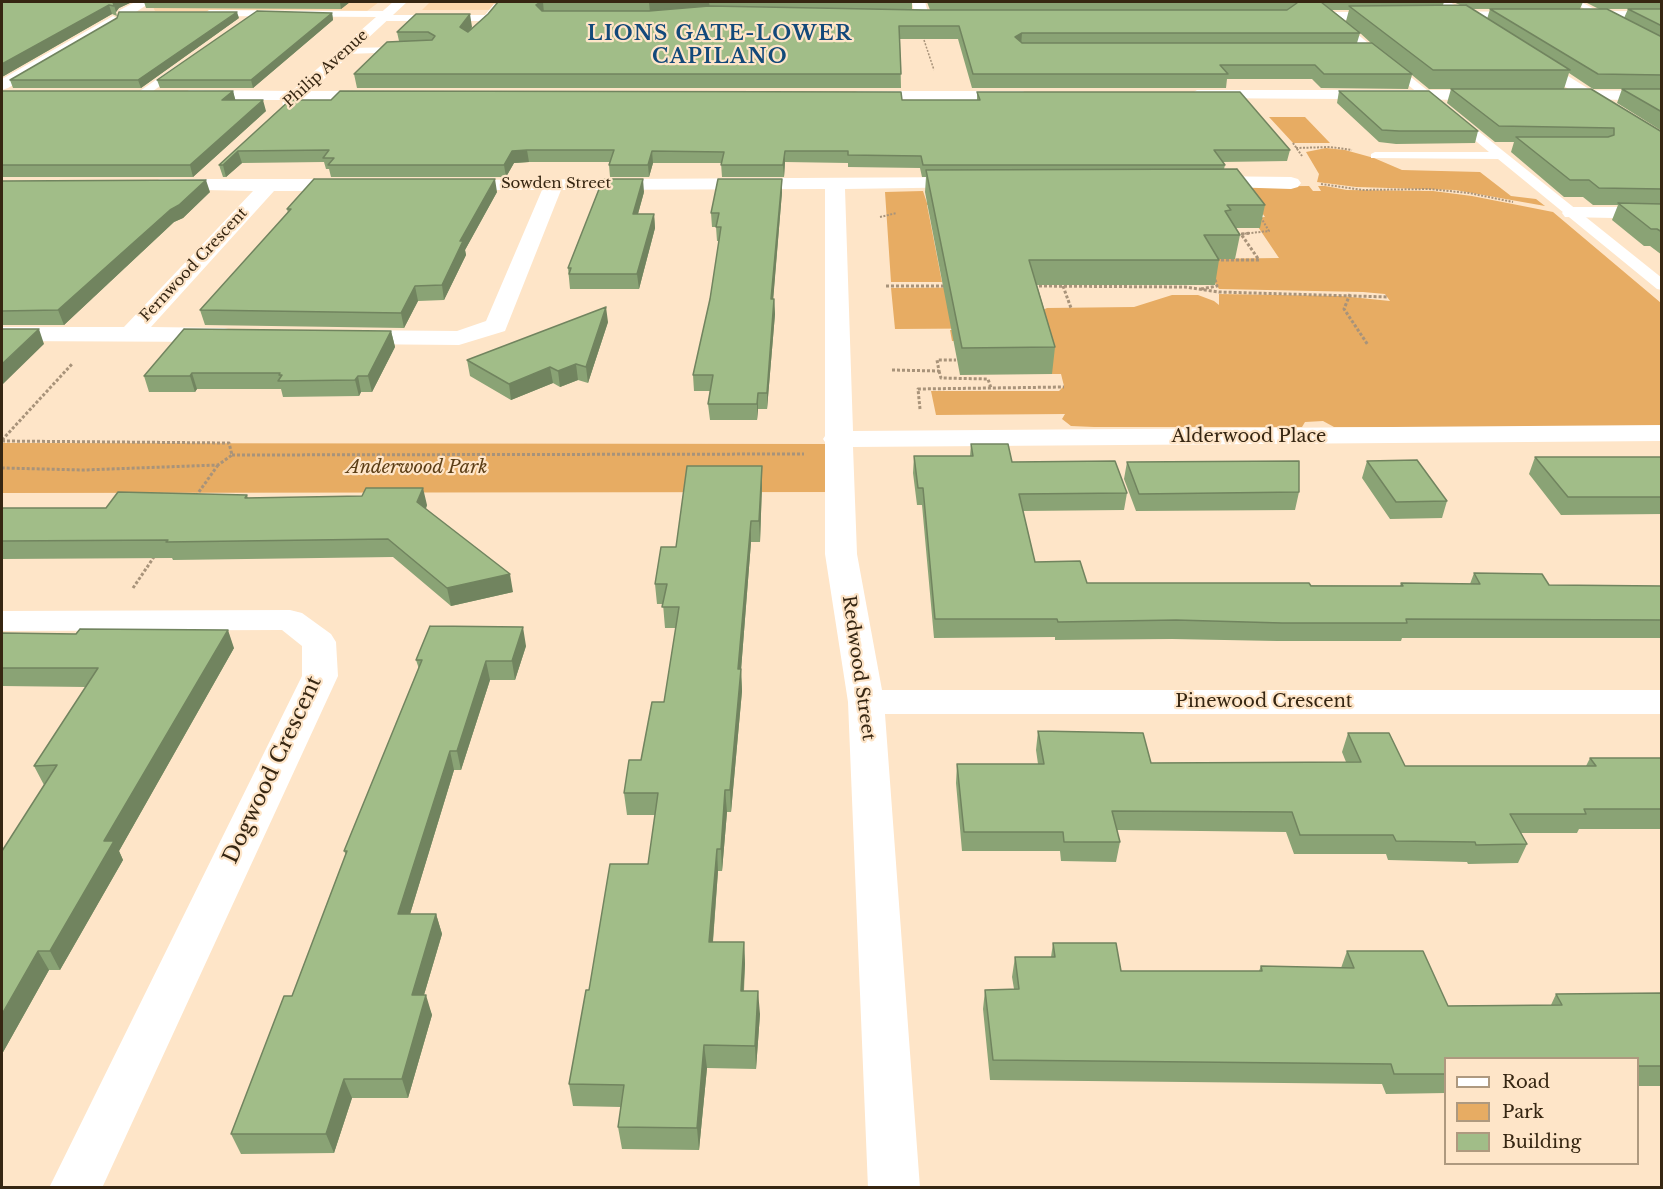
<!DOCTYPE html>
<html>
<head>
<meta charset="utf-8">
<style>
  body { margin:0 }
  #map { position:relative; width:1663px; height:1189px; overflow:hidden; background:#fee5c8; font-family:"Libre Baskerville",serif }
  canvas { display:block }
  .frame { position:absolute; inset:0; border:3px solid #362612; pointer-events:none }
  .legend { position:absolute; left:1444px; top:1057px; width:195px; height:108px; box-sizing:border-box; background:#fee5c8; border:2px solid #ae997f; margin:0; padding:8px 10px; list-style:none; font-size:18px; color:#362612 }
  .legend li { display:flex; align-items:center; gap:12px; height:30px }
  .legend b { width:30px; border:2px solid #ae997f }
</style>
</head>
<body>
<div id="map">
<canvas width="1663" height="1189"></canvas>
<div class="frame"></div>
<ul class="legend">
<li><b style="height:8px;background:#fff"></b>Road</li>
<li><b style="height:16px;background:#e7ac63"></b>Park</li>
<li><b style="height:16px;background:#a1bd88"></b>Building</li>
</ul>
</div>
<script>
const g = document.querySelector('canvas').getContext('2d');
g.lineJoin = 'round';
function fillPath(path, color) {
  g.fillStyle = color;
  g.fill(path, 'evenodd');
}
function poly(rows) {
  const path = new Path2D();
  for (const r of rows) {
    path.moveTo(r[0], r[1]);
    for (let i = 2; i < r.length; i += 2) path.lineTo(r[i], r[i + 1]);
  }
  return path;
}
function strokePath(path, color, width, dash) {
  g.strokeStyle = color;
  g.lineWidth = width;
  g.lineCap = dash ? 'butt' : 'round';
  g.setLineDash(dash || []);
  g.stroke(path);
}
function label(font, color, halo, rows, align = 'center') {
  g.font = font + ' "Libre Baskerville",serif';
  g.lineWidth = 4.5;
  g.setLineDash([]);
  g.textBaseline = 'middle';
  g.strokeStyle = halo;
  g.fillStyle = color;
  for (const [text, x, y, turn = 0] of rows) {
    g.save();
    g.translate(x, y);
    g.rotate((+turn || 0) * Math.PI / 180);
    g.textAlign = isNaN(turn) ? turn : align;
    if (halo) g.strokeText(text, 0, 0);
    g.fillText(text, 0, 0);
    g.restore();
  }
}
const built = poly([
  [161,2,379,2,367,11,155,11,153,7],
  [430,2,893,2,893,9,422,10]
]);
const green = poly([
  [1269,117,1305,117,1330,143,1293,143],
  [1326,148,1345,150,1374,158,1402,170,1480,172,1511,196,1536,199,1545,206,1455,190,1356,187,1317,182,1319,174,1306,152],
  [1309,186,1313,191,1321,191,1318,186,1325,186,1347,190,1433,191,1472,196,1553,212,1661,303,1661,427,1334,427,1323,421,1305,422,1302,427,1094,427,1071,426,1062,419,1065,414,936,415,931,391,1059,391,1064,386,1061,374,1052,374,1043,342,952,341,950,330,1045,330,1045,328,895,329,891,288,1028,287,1036,313,1047,308,1134,307,1172,295,1198,295,1214,301,1219,305,1219,294,1341,296,1390,301,1385,294,1363,292,1219,289,1199,259,1279,258,1252,218,1265,217,1260,210,1218,187],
  [923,191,927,203,995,203,927,205,942,282,891,282,885,192],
  [2,443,831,444,833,492,2,493]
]);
const pathFar2 = poly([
  [924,40,934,70]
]);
const pathFar1 = poly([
  [1293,143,1302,156],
  [1296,148,1330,147,1352,150],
  [1321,184,1362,190,1429,189,1469,193,1513,202],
  [880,217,897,213],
  [1241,234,1269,231,1260,216]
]);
const path = poly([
  [1216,260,1259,260,1241,234,1251,233],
  [886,286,948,286],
  [1034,286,1185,287,1219,292,1388,297],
  [1063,286,1071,308],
  [1201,289,1217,286,1214,276],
  [1350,294,1344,309,1368,345],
  [892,370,939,371,937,360,956,360],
  [939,371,941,378,988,379,991,388],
  [920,409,918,389,1064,387],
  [2,440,72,364],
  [2,441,229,443,232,455,218,465,84,470,2,468],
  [232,455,804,454],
  [196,496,218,465],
  [133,588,156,554]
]);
const lane = poly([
  [1308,2,1317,2,1662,278,1662,290,1657,289,1498,159,1371,158,1371,154,1375,152,1489,152,1308,2],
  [1572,2,1581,2,1662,44,1662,51,1572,2],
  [504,3,508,6,507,8,499,9,487,21,382,21,379,20,379,17,209,16,205,13,209,10,386,11,389,12,389,15,485,15,494,4,504,3],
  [405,47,410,50,408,52,346,54,341,51,346,48,405,47],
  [179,64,187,66,145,97,137,97,137,93,179,64]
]);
const street = poly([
  [135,2,151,2,130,16,120,16,118,13,120,10,135,2],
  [393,2,407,2,311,91,381,91,389,96,387,99,300,101,289,107,283,106,282,100,189,100,181,95,189,90,292,91,393,2],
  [912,2,925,2,928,12,962,12,969,16,962,20,922,20,915,16,912,2],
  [1662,11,1662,19,1331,20,1324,16,1331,12,1662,11],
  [113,16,120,20,118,23,8,88,2,90,2,79,113,16],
  [1197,90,1494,90,1502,95,1494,100,1191,98,1189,95,1197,90],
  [1557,90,1662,91,1662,101,1551,98,1549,95,1551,92,1557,90],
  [858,91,1023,91,1031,96,1023,101,852,99,850,96,852,93,858,91],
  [1202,176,1291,177,1298,179,1301,183,1298,187,1291,189,1195,186,1192,182,1195,178,1202,176],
  [971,177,978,179,981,183,978,187,845,189,853,431,1662,425,1662,441,853,447,857,554,882,690,1662,690,1662,714,885,714,920,1188,868,1188,848,702,825,554,825,442,823,439,825,436,825,189,561,190,505,331,459,345,347,344,338,342,335,337,338,332,347,330,457,331,486,321,542,190,452,190,445,188,442,184,445,180,971,177],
  [161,179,353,179,360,181,363,185,360,189,353,191,274,191,151,327,224,328,233,330,236,335,233,340,224,342,2,341,2,327,124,327,253,191,154,189,151,185,154,181,161,179],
  [1572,207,1662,207,1662,219,1565,217,1562,213,1565,209,1572,207],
  [290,610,302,613,331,634,336,642,338,676,102,1188,49,1188,302,676,302,646,282,630,2,631,2,611,290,610]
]);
const secondary = poly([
  [1435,2,1450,2,1493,30,1491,33,1481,33,1435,2],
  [1529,52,1662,134,1662,147,1656,146,1524,60,1521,57,1524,54,1529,52]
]);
const wall = poly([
  [2,2,132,2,119,8,116,12,117,16,112,14,2,77],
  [144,2,350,2,341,9,146,8],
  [498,2,912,2,912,9,930,10,927,2,1444,2,1443,5,1460,5,1453,2,1583,2,1580,9,1599,9,1585,2,1662,2,1662,131,1617,103,1622,89,1593,89,1569,73,1564,89,1662,132,1662,255,1650,246,1644,246,1612,220,1618,205,1593,205,1583,197,1564,197,1511,152,1514,142,1495,142,1447,103,1451,89,1429,89,1412,75,1408,89,1321,88,1312,79,1227,79,1226,88,972,88,958,39,900,39,901,88,357,88,354,74,399,41,397,32,472,27,470,30,488,14],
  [1472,9,1490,9,1487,19],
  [1607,9,1628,9,1624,18],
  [1332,10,1349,10,1346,21],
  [1360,33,1371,43,1357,43],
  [332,13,333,20,253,88,160,88,157,80],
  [239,18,141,88,13,88,10,80],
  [2,91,233,91,235,100,266,111,193,177,2,177],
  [1339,91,1478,131,1475,143,1396,144,1379,142,1337,103],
  [977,92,1290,150,1287,161,1222,162,1225,165,1224,169,1265,205,1260,228,1236,228,1240,235,1235,259,1218,259,1219,260,1215,285,1037,285,1055,347,1052,374,960,375,925,192,926,177,922,177,920,168,848,167,848,163,785,162,784,177,722,177,721,163,653,163,649,177,610,177,609,165,610,162,529,162,514,163,506,177,331,177,329,169,326,169,324,162,242,163,226,177,223,177,219,165,290,100,977,100],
  [782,179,782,192,773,299,774,299,775,314,767,409,758,409,757,420,710,420,708,404,710,391,694,391,693,375,710,299,719,241,717,241,716,227,712,227,711,213],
  [2,181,210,192,183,218,174,222,64,325,2,325],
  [497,192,465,250,466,255,444,300,418,301,404,328,205,325,200,310,288,213,287,209],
  [644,192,638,214,654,214,655,228,639,289,570,289,568,268],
  [608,322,588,383,578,380,560,387,553,383,511,400,470,376,467,360],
  [391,331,395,347,372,392,361,392,359,396,283,397,281,389,197,389,195,392,149,392,144,376],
  [971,444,1012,462,1127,493,1124,510,1023,511,1035,562,1087,583,1400,586,1401,583,1470,584,1474,573,1549,585,1662,586,1662,638,1402,638,1401,641,1277,641,1172,639,1055,640,1055,637,934,638,922,505,917,505,913,473,914,456,970,456],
  [1535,457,1662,457,1662,514,1561,515,1529,474],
  [1367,461,1447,501,1442,518,1390,519,1362,478],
  [1127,462,1299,492,1295,510,1136,511,1124,479],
  [762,485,760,542,751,542,741,670,742,691,731,812,727,812,722,871,718,871,713,942,744,942,745,964,744,991,760,1014,756,1069,707,1068,699,1150,622,1149,618,1127,621,1107,573,1106,569,1084,589,990,648,864,655,815,627,815,624,793,641,760,664,702,676,628,665,628,663,604,657,604,655,584,676,547],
  [247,495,248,498,427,505,426,509,513,592,451,606,393,557,173,560,172,558,2,559,2,508,106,508],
  [2,633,234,648,119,851,123,860,60,970,49,970,2,1054,44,785,34,766,86,687,2,686],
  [526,646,515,680,490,680,461,770,454,770,410,914,436,914,442,934,424,995,432,1015,408,1098,352,1098,334,1153,241,1154,231,1134,292,996,346,855,344,851,419,669,416,660],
  [1038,731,1151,763,1346,762,1342,752,1348,733,1405,766,1586,766,1590,758,1662,758,1662,829,1579,829,1577,833,1521,833,1527,844,1518,863,1468,864,1467,862,1388,860,1386,854,1294,854,1286,832,1117,830,1120,842,1116,862,1061,861,1060,851,962,851,956,783,957,764,1038,764,1036,750],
  [1053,943,1121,971,1259,971,1261,966,1341,968,1347,951,1448,1006,1551,1005,1556,994,1662,993,1662,1086,1638,1086,1638,1059,1446,1059,1446,1093,1386,1094,1382,1084,990,1080,983,1009,985,990,1014,989,1012,977,1015,957,1051,957]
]);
const shadedWall = poly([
  [113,2,132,2,119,8,116,12],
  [340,2,350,2,341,9],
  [541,2,543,2,544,13,536,5],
  [649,2,709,2,710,8,650,13],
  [109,5,112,14,2,77,2,64],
  [237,12,239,18,141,88,138,80],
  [332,13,333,20,253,88,251,80],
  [470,14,472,27,462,40,460,27],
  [1022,33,1021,46,1015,37],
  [233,91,236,102,222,100],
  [263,100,266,111,193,177,190,165],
  [527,150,529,162,514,163,506,177,504,165,512,151],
  [238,151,242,163,226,177,223,165],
  [652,151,653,163,649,177,648,165],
  [785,151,785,162,784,177,783,165],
  [495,179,497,192,465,250,466,255,444,300,442,285,460,241],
  [643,179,644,192,634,228,633,214],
  [782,179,782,192,772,314,771,299],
  [206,180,210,192,183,218,174,222,64,325,58,310,170,210],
  [654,214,655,228,639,289,637,274],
  [415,286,418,301,404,328,401,313],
  [774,299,775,314,767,409,767,393],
  [606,307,608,322,588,383,586,367],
  [39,329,44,344,2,385,2,364],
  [391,331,395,347,372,392,368,376],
  [576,364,578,380,560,387,558,371],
  [550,367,553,383,511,400,509,384],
  [192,373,197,389,195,392,190,376],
  [358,376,361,392,359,396,355,380],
  [758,393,758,409,757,420,757,404],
  [762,466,762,485,760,542,759,521],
  [423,488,427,505,421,520,417,502],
  [751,521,751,542,741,670,742,691,731,812,730,790,738,669],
  [510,574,513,592,451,606,447,588],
  [523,627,526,646,515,680,512,661],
  [228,630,234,648,119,851,123,860,60,970,50,951,104,841],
  [486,661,490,680,461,770,457,751],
  [450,751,454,770,404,934,398,914],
  [725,790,727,812,722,871,721,849],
  [717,849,718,871,711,965,709,942],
  [436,914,442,934,418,1015,412,995],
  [744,942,745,964,742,1014,741,991],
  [38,951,49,970,2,1054,2,1014],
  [758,991,760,1014,756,1069,755,1046],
  [426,995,432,1015,408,1098,402,1079],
  [704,1045,707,1068,699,1150,697,1128],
  [344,1079,352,1098,334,1153,326,1134]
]);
const building = poly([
  [2,2,114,2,113,2,114,6,109,5,2,64,2,2],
  [498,2,541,2,536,5,542,11,649,11,709,6,922,10,1287,10,1297,3,1294,2,1321,2,1360,33,1022,33,1015,37,1022,43,1372,43,1412,74,1324,74,1315,65,1220,65,1228,74,973,74,959,26,899,26,901,74,354,74,387,42,432,40,435,36,428,32,397,32,416,14,470,14,460,27,468,32,488,14,498,2],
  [1466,5,1570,70,1433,70,1349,6,1466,5],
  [1490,9,1607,9,1662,37,1662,75,1598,74,1490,9],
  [1628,9,1662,9,1662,26,1628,9],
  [257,11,332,13,251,80,157,80,257,11],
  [119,12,237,12,138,80,10,80,117,18,119,12],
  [1451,89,1591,89,1662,132,1662,189,1599,188,1589,180,1570,180,1516,137,1608,137,1614,135,1614,128,1499,126,1451,89],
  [1622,89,1662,89,1662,112,1622,89],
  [2,91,233,91,222,100,263,100,190,165,2,165,2,91],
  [340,91,901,92,902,100,980,100,977,92,1240,92,1290,150,1214,150,1225,165,923,165,921,156,848,155,848,151,785,151,783,165,721,165,724,152,652,151,648,165,609,165,614,150,527,150,512,151,504,165,328,165,334,158,323,158,329,150,238,151,223,165,219,165,290,100,331,100,340,91],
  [1339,91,1429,91,1478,131,1399,131,1382,130,1339,91],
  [1237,169,1265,205,1227,205,1231,210,1225,211,1240,235,1204,235,1219,260,1029,260,1055,347,962,348,926,170,1237,169],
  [314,179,495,179,460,241,463,241,442,285,415,286,401,313,200,310,291,209,287,209,314,179],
  [603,179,643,179,633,214,654,214,637,274,569,274,571,268,568,268,603,179],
  [718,179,782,179,771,299,774,299,767,393,758,393,757,404,708,404,713,375,693,375,710,299,721,227,716,227,719,213,711,213,718,179],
  [206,180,179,205,170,210,58,310,2,311,2,181,206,180],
  [1618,203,1662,204,1662,232,1657,229,1651,229,1618,203],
  [606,307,586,367,576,364,558,371,550,367,509,384,467,360,606,307],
  [2,329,39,329,2,364,2,329],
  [184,329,391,331,368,376,358,376,355,380,278,381,282,375,279,375,280,373,192,373,190,376,144,376,184,329],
  [971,444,1008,444,1012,462,1115,461,1127,493,1019,494,1035,562,1080,561,1087,583,1309,583,1311,586,1403,586,1401,583,1480,584,1474,573,1542,574,1549,585,1662,586,1662,620,1406,619,1407,623,1282,623,1176,620,1058,622,1057,619,935,619,923,488,918,488,914,456,973,456,971,444],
  [1535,457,1662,457,1662,497,1568,497,1535,457],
  [1417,460,1447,501,1396,502,1367,461,1417,460],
  [1299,461,1299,492,1139,494,1127,462,1299,461],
  [687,466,762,466,759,521,751,521,738,669,741,669,730,790,725,790,721,849,717,849,709,942,744,942,741,991,758,991,755,1046,704,1045,697,1128,618,1127,624,1085,569,1084,586,990,589,990,610,864,648,864,658,793,624,793,629,760,641,760,652,702,664,702,679,607,662,607,667,584,655,584,661,547,676,547,687,466],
  [366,488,423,488,417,502,510,574,447,588,388,539,166,542,168,540,2,541,2,508,106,508,118,492,247,495,245,498,362,496,366,488],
  [430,626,523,627,512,661,486,661,457,751,450,751,398,914,436,914,412,995,426,995,402,1079,344,1079,326,1134,231,1134,284,996,292,996,347,851,344,851,422,660,416,660,430,626],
  [80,629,228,630,104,841,114,841,50,951,38,951,2,1014,2,851,57,765,34,766,98,668,2,668,2,633,76,634,80,629],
  [1038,731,1143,733,1151,763,1361,762,1348,733,1389,733,1405,766,1596,766,1590,758,1662,758,1662,809,1584,809,1586,814,1510,814,1527,844,1476,845,1475,842,1396,841,1393,835,1300,835,1292,812,1112,811,1120,842,1064,842,1063,832,964,832,957,764,1044,764,1038,731],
  [1053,943,1116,943,1121,971,1262,971,1261,966,1354,968,1347,951,1423,951,1448,1006,1562,1005,1556,994,1662,993,1662,1066,1638,1066,1638,1059,1446,1059,1446,1074,1394,1074,1391,1064,993,1060,985,990,1019,989,1015,957,1055,957,1053,943]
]);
const farStreetnames = [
  ["Philip Avenue",326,69,-42],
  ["Sowden Street",556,184],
  ["Fernwood Crescent",194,265,-47]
];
const streetNames = [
  ["Alderwood Place",1249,437],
  ["Redwood Street",858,668,82],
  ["Pinewood Crescent",1264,702]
];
const parkNames = [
  ["Anderwood Park",417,468]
];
const farDistrictnames = [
  ["LIONS GATE-LOWER",720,34],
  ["CAPILANO",720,57]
];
const nearStreetnames = [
  ["Dogwood Crescent",273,770,-65]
];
fillPath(built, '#fdd7ab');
fillPath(green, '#e7ac63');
strokePath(pathFar2, '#a8937a', 1.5, [2, 1.5]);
strokePath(pathFar1, '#a8937a', 2, [2, 1.5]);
strokePath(path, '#a8937a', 3, [3, 2]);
fillPath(lane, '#fff');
fillPath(street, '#fff');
fillPath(secondary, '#fff');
fillPath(wall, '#8aa375');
fillPath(shadedWall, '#71845f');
fillPath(building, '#a1bd88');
strokePath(building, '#71845f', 1.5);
label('15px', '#362612', '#fee5c8', farStreetnames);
label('18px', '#362612', '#fee5c8', streetNames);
label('italic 18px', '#5c3e16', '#fee5c8', parkNames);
g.letterSpacing = '1.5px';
label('bold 20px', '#13497a', '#fee5c8', farDistrictnames);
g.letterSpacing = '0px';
label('21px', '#362612', '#fee5c8', nearStreetnames);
</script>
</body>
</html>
